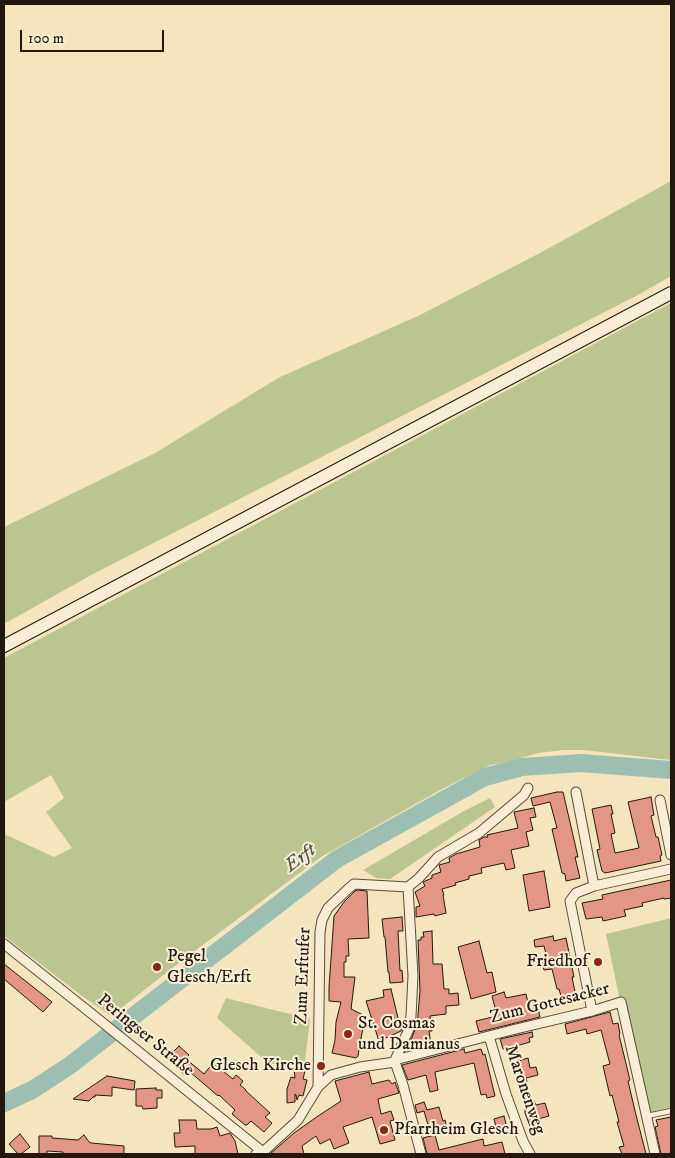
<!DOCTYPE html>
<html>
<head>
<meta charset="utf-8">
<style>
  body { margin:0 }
  #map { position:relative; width:675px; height:1158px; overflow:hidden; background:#f4e5bf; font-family:"IM FELL DW Pica",serif }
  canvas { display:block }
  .frame { position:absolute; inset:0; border:5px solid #22190e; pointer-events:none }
  .scale { position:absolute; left:20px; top:30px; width:144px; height:22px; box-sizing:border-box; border:2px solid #22190e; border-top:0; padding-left:6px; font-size:15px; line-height:18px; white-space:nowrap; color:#22190e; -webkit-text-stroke:4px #f8eed5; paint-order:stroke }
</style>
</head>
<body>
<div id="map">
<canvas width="675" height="1158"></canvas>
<div class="frame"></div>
<div class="scale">100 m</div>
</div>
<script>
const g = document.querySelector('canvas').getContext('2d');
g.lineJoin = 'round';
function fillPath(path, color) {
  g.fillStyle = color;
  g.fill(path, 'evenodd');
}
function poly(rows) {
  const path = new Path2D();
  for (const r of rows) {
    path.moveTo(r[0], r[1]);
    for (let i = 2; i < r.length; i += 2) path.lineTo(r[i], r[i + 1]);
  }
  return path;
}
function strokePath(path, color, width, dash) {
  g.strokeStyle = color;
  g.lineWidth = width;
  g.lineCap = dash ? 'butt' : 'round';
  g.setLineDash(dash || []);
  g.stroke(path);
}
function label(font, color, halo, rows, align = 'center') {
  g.font = font + ' "IM FELL DW Pica",serif';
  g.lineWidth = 4;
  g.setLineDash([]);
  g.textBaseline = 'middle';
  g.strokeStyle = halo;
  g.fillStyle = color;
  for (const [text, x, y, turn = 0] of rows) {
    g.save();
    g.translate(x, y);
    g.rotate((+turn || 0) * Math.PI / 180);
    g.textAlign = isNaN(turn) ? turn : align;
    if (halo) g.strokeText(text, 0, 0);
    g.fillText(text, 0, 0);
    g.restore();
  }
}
const green = poly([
  [671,181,671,276,638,295,93,574,4,624,4,527,155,453,280,377,418,316,540,253],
  [671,303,671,760,583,750,563,750,539,753,503,763,490,765,442,789,321,857,184,959,111,1016,82,996,4,936,4,834,54,857,72,848,46,812,64,798,51,775,4,802,4,658],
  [490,798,495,807,390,879,376,878,363,870,464,811],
  [671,918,671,1109,652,1113,649,1112,626,1008,619,996,606,934],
  [226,998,310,1019,305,1062,269,1064,217,1018]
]);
const river = poly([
  [4,1103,32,1090,69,1066,337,859,485,777,522,767,581,763,671,770]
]);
const building = poly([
  [557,792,563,792,578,857,575,857,580,878,566,881,565,874,562,873,552,829,557,828,550,802,533,806,531,798,557,792],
  [651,797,654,815,651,816,656,837,658,837,662,855,660,856,661,861,605,873,602,871,597,850,600,849,592,809,611,805,613,814,611,814,615,833,611,834,615,853,639,848,628,802,651,797],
  [534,808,536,817,530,818,533,830,526,832,529,846,511,850,515,868,506,870,504,863,481,868,482,873,469,876,469,879,455,883,456,885,442,889,444,895,443,895,446,913,435,916,434,914,416,917,416,907,420,906,415,892,425,886,423,882,432,878,432,875,441,872,439,865,450,862,449,858,456,854,480,847,479,840,484,837,488,837,487,835,518,828,514,812,534,808],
  [544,871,550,907,529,911,523,875,544,871],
  [671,880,671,898,664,899,664,898,642,903,643,906,624,910,626,916,603,921,602,917,586,919,582,903,603,899,602,895,671,880],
  [357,890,367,891,369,938,348,939,349,956,346,956,346,962,344,962,344,977,355,977,351,1009,365,1016,358,1056,356,1058,332,1053,335,1040,336,1022,341,1002,329,1001,329,987,334,916,344,902,355,891,357,890],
  [402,917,403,931,398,931,400,971,402,970,403,982,390,983,389,972,388,972,385,937,384,937,382,919,402,917],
  [432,931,433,964,442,964,444,989,449,989,449,994,458,993,459,1005,446,1006,446,1014,430,1016,432,1031,429,1031,431,1044,410,1050,409,1045,416,1027,417,1027,420,991,418,940,421,940,421,937,424,937,423,932,432,931],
  [553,936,554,941,566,938,574,977,572,977,576,997,562,1000,559,989,557,989,552,969,544,970,542,963,548,962,544,946,535,947,534,940,553,936],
  [479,941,487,973,492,972,496,992,471,999,458,947,479,941],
  [4,964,52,1002,43,1012,4,979,4,964],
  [391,989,398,1018,403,1028,401,1031,379,1041,366,1001,384,997,383,990,391,989],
  [504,992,506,998,526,994,529,1007,533,1006,534,1009,538,1008,540,1017,479,1032,476,1021,497,1016,492,996,504,992],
  [610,1012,613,1024,618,1023,620,1034,619,1035,630,1080,628,1081,635,1111,646,1154,622,1154,619,1147,624,1146,617,1122,619,1122,612,1095,610,1096,603,1066,610,1064,601,1030,587,1034,586,1029,567,1034,565,1024,610,1012],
  [532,1032,533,1037,529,1038,530,1042,516,1046,519,1061,518,1061,528,1058,530,1068,536,1067,538,1075,526,1078,527,1082,519,1084,513,1063,512,1063,508,1048,503,1049,500,1039,532,1032],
  [179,1046,189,1055,181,1064,171,1054,179,1046],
  [464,1049,465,1053,481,1049,483,1055,485,1054,495,1096,487,1098,486,1094,481,1095,474,1063,435,1072,438,1090,430,1092,426,1075,408,1080,402,1065,464,1049],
  [186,1059,204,1074,213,1063,233,1079,236,1075,243,1081,240,1085,245,1089,246,1091,270,1113,265,1117,272,1123,264,1132,251,1121,247,1125,245,1125,232,1114,235,1110,219,1095,218,1096,190,1072,186,1076,177,1068,186,1059],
  [306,1067,303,1079,307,1080,303,1096,299,1095,297,1100,296,1095,295,1094,295,1102,287,1103,287,1089,291,1077,295,1078,294,1068,306,1067],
  [369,1072,372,1084,389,1080,392,1084,395,1082,399,1093,378,1099,381,1114,391,1111,394,1120,390,1121,395,1140,380,1144,372,1117,343,1127,349,1143,334,1149,330,1139,320,1144,316,1136,302,1146,304,1154,270,1154,294,1133,318,1116,341,1101,335,1081,369,1072],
  [107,1076,135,1081,134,1090,112,1087,112,1096,95,1095,95,1097,93,1097,89,1101,73,1099,107,1076],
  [156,1088,156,1090,162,1090,162,1098,157,1098,157,1108,143,1109,142,1106,136,1106,136,1089,156,1088],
  [534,1101,536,1105,545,1103,549,1116,538,1119,539,1123,530,1126,525,1113,525,1104,534,1101],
  [424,1102,427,1110,439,1107,443,1121,445,1120,447,1128,430,1132,424,1111,417,1113,415,1105,424,1102],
  [504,1116,508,1132,498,1135,494,1119,504,1116],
  [671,1117,671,1154,661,1154,655,1127,658,1126,656,1120,671,1117],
  [179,1120,196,1120,197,1129,211,1129,217,1127,220,1136,230,1133,235,1141,238,1154,195,1154,195,1146,175,1147,174,1133,180,1133,179,1120],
  [20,1134,30,1147,21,1154,18,1154,9,1144,20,1134],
  [84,1135,89,1142,91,1143,124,1146,124,1154,63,1154,63,1152,47,1151,47,1154,39,1154,39,1136,52,1136,52,1138,78,1140,84,1135],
  [435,1135,439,1150,483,1139,484,1146,502,1142,505,1154,427,1154,423,1138,435,1135]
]);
const lane = poly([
  [647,1116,671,1111]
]);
const street = poly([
  [576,792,594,886],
  [660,800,671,855],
  [4,944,92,1014,263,1152,264,1154],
  [592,1011,570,901,576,893,594,886,671,869],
  [489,1036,506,1094,523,1141,530,1154],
  [395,1060,409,1029,411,1016,413,976,408,887],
  [395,1062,403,1085,421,1154],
  [318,1087,331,1075,360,1067,395,1062,395,1060,516,1029,592,1011,621,1002,655,1154],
  [256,1154,263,1152,298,1120,318,1087,320,932,322,920,328,908,348,889,354,884,408,887,419,878,438,857,479,833,524,795,528,788]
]);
const secondary = poly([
  [4,646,671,293]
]);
const markers = [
  [598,962,5,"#8f2418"],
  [157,967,5,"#8f2418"],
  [348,1034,5,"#8f2418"],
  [321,1066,5,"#8f2418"],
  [384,1130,5,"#8f2418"]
];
const poiNames = [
  ["Pegel",167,957],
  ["Glesch/Erft",167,978],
  ["Friedhof",588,962,"right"],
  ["St. Cosmas",358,1024],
  ["und Damianus",358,1045],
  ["Glesch Kirche",311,1066,"right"],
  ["Pfarrheim Glesch",394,1130]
];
const streetNames = [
  ["Zum Erftufer",304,976,-88],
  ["Zum Gottesacker",550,1004,-14],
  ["Peringser Straße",145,1036,39],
  ["Maronenweg",524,1090,71]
];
const waterNames = [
  ["Erft",301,859,-38]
];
fillPath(green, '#bbc592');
strokePath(river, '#9cbfb1', 18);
fillPath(building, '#e39686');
strokePath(building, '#22190e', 1);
strokePath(lane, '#564c3a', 6);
strokePath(street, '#564c3a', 11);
strokePath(secondary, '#22190e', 14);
strokePath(lane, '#f8eed5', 4.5);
strokePath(street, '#f8eed5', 9);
strokePath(secondary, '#f8eed5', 12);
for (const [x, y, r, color] of markers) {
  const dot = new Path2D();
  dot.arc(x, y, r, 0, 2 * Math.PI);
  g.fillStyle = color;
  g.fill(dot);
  strokePath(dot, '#f8eed5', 2);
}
label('18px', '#22190e', '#f8eed5', poiNames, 'left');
label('18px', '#22190e', '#f8eed5', streetNames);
label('italic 19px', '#4d5347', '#f8eed5', waterNames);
</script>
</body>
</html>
